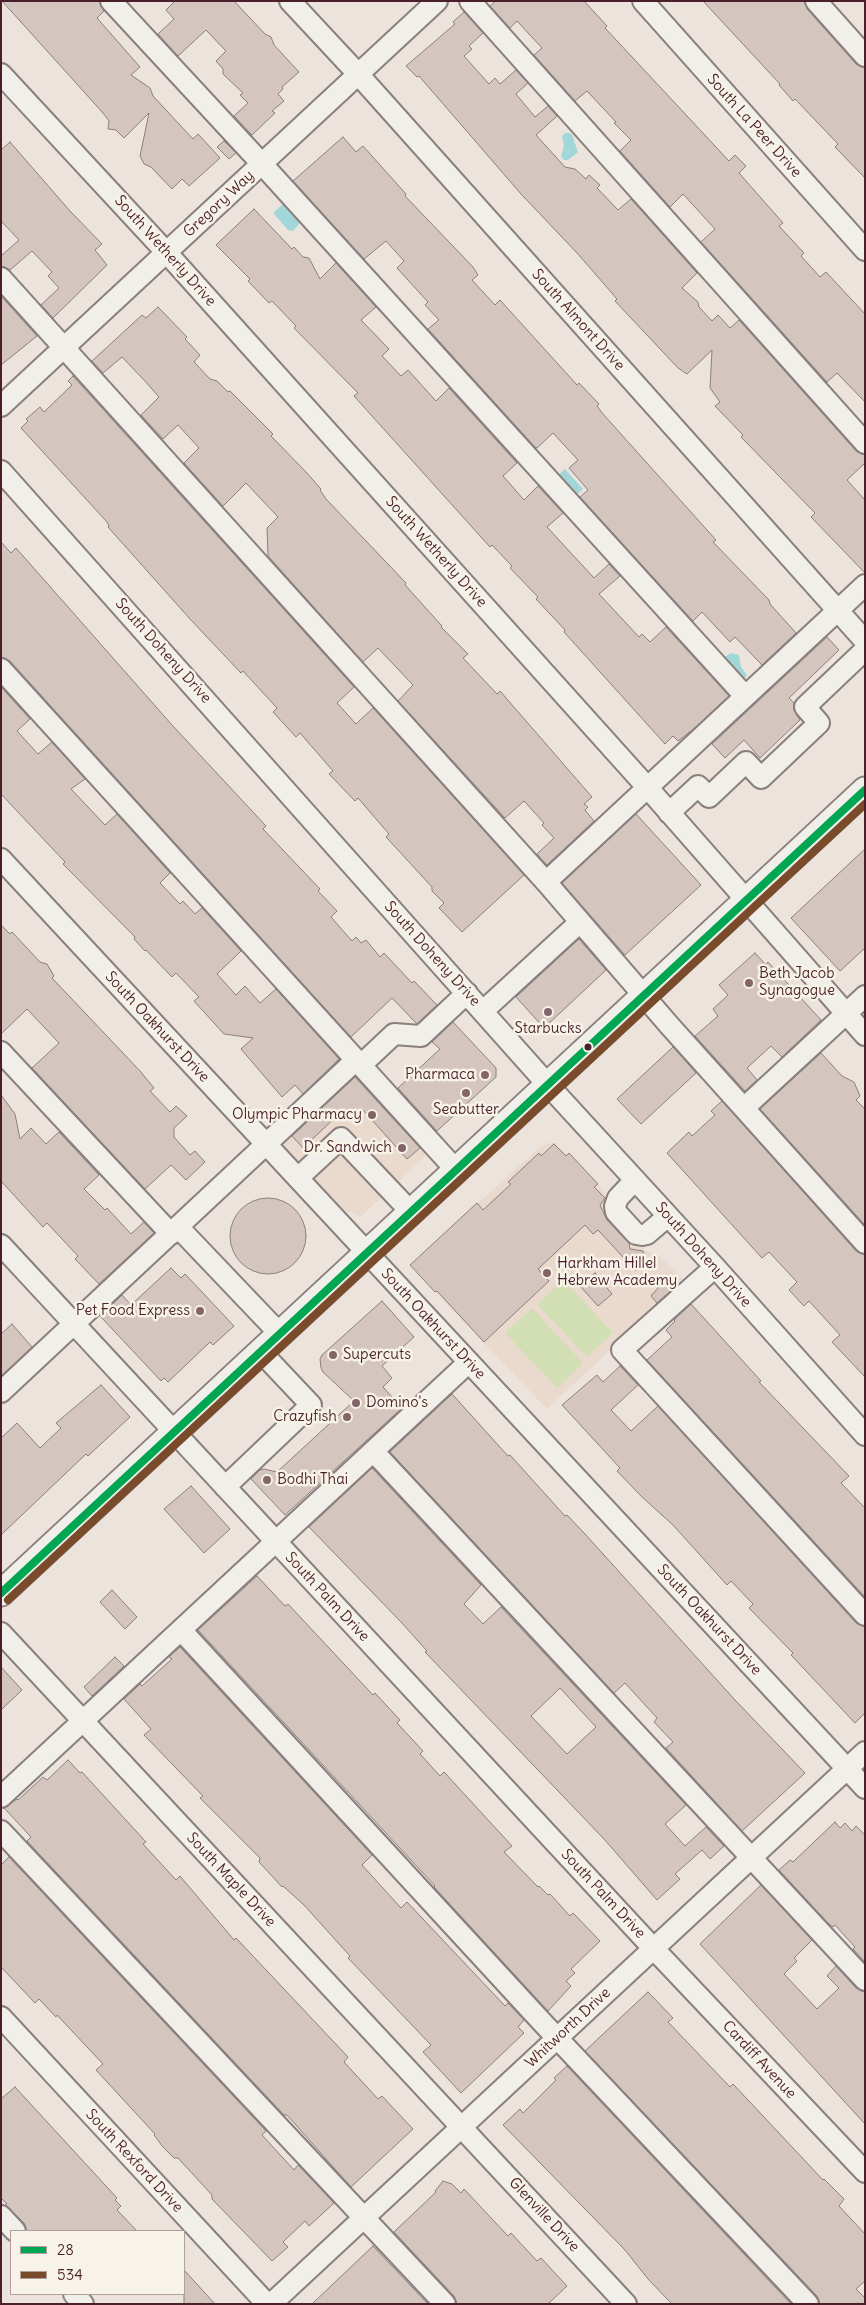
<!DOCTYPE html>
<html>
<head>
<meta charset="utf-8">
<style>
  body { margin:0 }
  #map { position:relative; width:866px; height:2305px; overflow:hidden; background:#ebe3dc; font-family:Delius,sans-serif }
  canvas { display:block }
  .frame { position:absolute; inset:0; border:2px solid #4a1f2b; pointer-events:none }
  .legend { position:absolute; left:10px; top:2230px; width:175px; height:65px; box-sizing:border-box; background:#f7f3e8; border:1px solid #b29e9c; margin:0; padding:6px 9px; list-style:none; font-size:15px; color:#4a1f2b }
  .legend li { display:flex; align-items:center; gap:10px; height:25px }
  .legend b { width:25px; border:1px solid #b29e9c }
</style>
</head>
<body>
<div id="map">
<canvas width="866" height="2305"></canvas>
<div class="frame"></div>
<ul class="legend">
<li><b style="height:6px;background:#00a651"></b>28</li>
<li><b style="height:6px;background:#7a4b2a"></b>534</li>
</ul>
</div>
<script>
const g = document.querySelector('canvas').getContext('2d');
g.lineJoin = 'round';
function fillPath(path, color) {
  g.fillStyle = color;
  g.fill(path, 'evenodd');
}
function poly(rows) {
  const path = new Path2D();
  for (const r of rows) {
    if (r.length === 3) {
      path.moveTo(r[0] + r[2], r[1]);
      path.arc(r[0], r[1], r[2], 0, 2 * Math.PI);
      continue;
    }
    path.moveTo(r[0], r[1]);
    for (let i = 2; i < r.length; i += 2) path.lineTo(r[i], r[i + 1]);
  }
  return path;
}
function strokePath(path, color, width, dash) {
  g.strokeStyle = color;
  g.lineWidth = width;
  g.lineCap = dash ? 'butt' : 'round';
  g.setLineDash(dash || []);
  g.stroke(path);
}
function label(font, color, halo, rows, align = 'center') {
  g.font = font + ' Delius,sans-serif';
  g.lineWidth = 5;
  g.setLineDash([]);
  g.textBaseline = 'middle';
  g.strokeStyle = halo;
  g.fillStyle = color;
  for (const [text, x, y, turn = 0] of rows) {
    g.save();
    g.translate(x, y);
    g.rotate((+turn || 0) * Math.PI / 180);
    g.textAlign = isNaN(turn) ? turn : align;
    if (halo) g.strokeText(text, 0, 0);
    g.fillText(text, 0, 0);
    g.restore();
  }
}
const built = poly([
  [356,1064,434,1148,361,1216,345,1211,278,1141],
  [549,1143,556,1144,567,1155,569,1153,598,1184,606,1195,604,1210,636,1245,649,1252,656,1253,684,1281,547,1409,410,1265,540,1147]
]);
const green = poly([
  [563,1280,613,1333,587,1357,537,1304],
  [532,1308,583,1363,557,1388,505,1333]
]);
const water = poly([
  [565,133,569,133,572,135,578,152,568,160,564,160,561,156,564,146,562,136],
  [283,204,300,223,293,231,288,230,273,213],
  [565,469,583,489,572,499,554,479],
  [731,653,739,655,741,667,747,675,745,678,738,681,722,659]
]);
const building = poly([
  [2,1,99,1,104,11,97,18,140,67,131,75,150,88,153,96,193,139,198,134,220,158,189,186,182,179,172,189,151,167,144,164,140,156,149,113,124,138,116,130,108,129,109,121,103,113,2,1],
  [175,1,234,1,265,34,271,37,274,45,299,72,282,87,283,89,278,94,284,101,272,111,275,113,252,135,234,116,248,103,240,95,243,93,223,74,223,69,216,61,226,51,206,30,178,56,158,34,174,19,166,10,175,1],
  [496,1,584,1,607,26,605,28,729,161,735,155,746,166,739,173,783,223,779,226,804,253,801,256,820,277,826,272,865,314,865,402,837,373,827,382,701,242,715,229,683,194,670,207,620,151,631,140,614,123,616,122,587,91,575,101,534,55,542,48,517,21,510,28,490,6,496,1],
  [703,1,804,1,807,9,856,64,865,68,865,178,835,147,838,144,795,99,793,101,779,85,780,84,703,1],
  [464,12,483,33,469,46,472,49,464,56,489,84,495,78,500,84,516,70,528,83,516,94,535,117,548,106,557,116,536,135,565,167,575,169,586,179,589,175,600,185,597,188,618,210,631,199,697,273,682,288,698,302,699,307,712,321,718,315,730,328,739,320,856,451,865,455,865,463,847,480,865,500,865,573,811,517,815,513,741,437,743,435,715,406,720,402,710,388,712,350,687,374,678,368,615,301,617,299,578,254,521,194,419,76,417,77,406,66,455,24,453,22,464,12],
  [343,137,356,152,363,146,406,194,405,196,473,267,478,275,472,280,495,305,500,300,577,385,579,383,599,404,597,406,603,414,716,540,713,542,769,600,770,604,796,633,762,665,735,637,730,642,702,612,693,621,580,497,588,490,569,468,578,460,553,433,537,448,535,447,428,329,439,320,425,305,428,302,397,268,404,261,386,241,364,259,293,181,343,137],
  [224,141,236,153,229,159,217,147,224,141],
  [10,142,70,211,102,244,95,250,107,265,53,318,41,305,59,288,48,276,52,272,32,251,10,270,1,266,1,256,19,240,1,221,1,150,10,142],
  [254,209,292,249,294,247,303,257,309,258,320,279,336,263,376,307,361,320,389,349,382,356,401,376,408,370,436,401,449,388,517,463,503,476,524,500,538,486,563,513,547,527,594,578,609,564,620,576,599,594,639,637,642,634,650,642,666,627,729,696,696,727,678,741,673,736,665,744,564,632,565,630,536,599,538,597,510,568,512,566,492,545,490,547,372,416,354,396,358,393,294,328,296,326,272,301,269,303,248,281,250,279,216,245,254,209],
  [1,296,37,336,1,365,1,296],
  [158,307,187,337,185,339,200,355,194,362,210,379,217,381,228,392,230,391,273,434,271,436,306,472,321,489,320,490,326,499,406,583,405,585,442,626,441,627,468,654,463,658,497,694,500,691,592,797,584,804,588,807,585,810,594,821,547,865,537,854,554,838,542,825,544,823,524,801,505,818,398,701,413,685,378,648,363,662,268,556,267,528,278,517,246,483,223,506,184,463,199,448,189,437,178,425,163,439,141,415,159,397,144,380,122,357,103,373,92,361,142,315,146,318,158,307],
  [73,376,354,687,337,703,356,724,373,708,524,875,462,932,439,908,444,903,432,891,432,887,386,837,389,834,358,798,355,801,329,774,333,771,300,733,296,737,273,712,277,708,243,671,241,673,190,619,108,527,109,526,107,522,21,428,28,421,26,419,40,407,44,412,72,385,68,381,73,376],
  [1,542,11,553,16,548,172,725,266,826,263,829,320,889,318,891,337,911,331,917,352,941,356,937,361,943,366,940,380,957,384,953,412,983,414,981,437,1005,417,1024,392,998,351,1037,10,661,1,657,1,542],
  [827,637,839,650,789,698,794,703,794,710,800,720,760,758,744,740,725,758,712,744,827,637],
  [1,687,30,719,17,731,38,754,52,742,85,779,71,789,105,825,117,814,170,873,160,883,180,904,183,901,195,914,202,908,241,951,217,974,236,995,245,986,260,1003,276,989,339,1059,303,1094,295,1085,282,1097,241,1049,253,1038,224,1034,194,1001,199,997,176,973,172,977,146,950,145,951,134,939,135,937,63,864,65,862,1,794,1,687],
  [636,814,701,885,625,955,562,883,636,814],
  [865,849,865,948,840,971,791,918,865,849],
  [1,925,10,934,12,932,40,962,47,964,54,976,52,978,140,1071,154,1088,150,1091,170,1112,176,1106,187,1116,174,1128,174,1137,190,1155,195,1151,205,1162,186,1180,171,1165,145,1189,32,1068,59,1043,27,1009,1,1034,1,925],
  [579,939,606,970,544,1028,516,997,579,939],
  [755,953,766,965,768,962,821,1020,782,1057,771,1046,747,1068,757,1080,745,1091,695,1036,718,1016,713,1009,728,995,719,985,755,953],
  [453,1022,496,1068,496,1077,437,1131,398,1088,440,1049,432,1042,453,1022],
  [673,1047,696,1073,641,1124,617,1099,673,1047],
  [821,1053,842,1076,854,1082,860,1096,856,1100,865,1109,865,1225,760,1109,821,1053],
  [355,1077,420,1148,407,1159,363,1110,343,1110,303,1148,292,1136,355,1077],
  [1,1095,15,1114,20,1139,31,1128,46,1144,59,1132,99,1175,84,1189,105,1210,107,1208,131,1234,144,1222,154,1233,99,1284,75,1259,78,1256,47,1223,43,1227,1,1181,1,1095],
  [722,1101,856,1251,865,1255,865,1377,832,1342,840,1335,809,1301,804,1306,789,1290,797,1282,769,1252,762,1258,667,1153,689,1132,692,1136,715,1115,711,1111,722,1101],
  [554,1144,566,1156,569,1153,598,1184,594,1187,605,1198,600,1205,607,1220,629,1243,630,1249,643,1251,646,1260,636,1271,598,1230,593,1234,585,1225,538,1269,549,1281,484,1342,437,1291,435,1292,410,1265,477,1203,483,1210,511,1184,508,1182,539,1153,541,1156,554,1144],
  [268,1236,38],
  [171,1268,181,1278,185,1274,234,1326,213,1345,210,1342,168,1382,164,1378,161,1381,100,1316,122,1295,131,1305,171,1268],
  [595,1273,612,1294,598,1306,580,1286,595,1273],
  [647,1276,667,1279,676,1286,657,1303,651,1296,658,1288,647,1276],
  [382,1301,414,1337,382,1366,392,1378,383,1387,402,1408,285,1515,251,1479,260,1470,264,1469,277,1472,354,1401,323,1372,321,1368,320,1359,322,1355,382,1301],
  [691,1304,761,1381,759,1382,849,1476,841,1483,865,1508,865,1597,647,1360,672,1337,666,1330,675,1321,674,1320,691,1304],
  [12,1324,32,1347,1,1376,1,1334,12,1324],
  [620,1366,638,1385,611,1410,631,1431,658,1406,856,1623,865,1627,865,1713,855,1723,791,1655,793,1653,749,1608,753,1604,731,1581,727,1585,673,1525,642,1497,617,1471,620,1468,562,1405,597,1375,603,1382,620,1366],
  [101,1385,130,1417,88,1456,86,1454,1,1535,1,1438,17,1423,40,1448,61,1428,56,1423,101,1385],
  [452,1394,508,1456,510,1455,565,1516,567,1515,585,1534,735,1700,805,1773,742,1831,666,1748,673,1742,654,1722,657,1718,625,1683,614,1693,390,1452,452,1394],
  [372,1468,481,1585,464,1604,483,1624,501,1607,686,1805,665,1824,685,1846,706,1827,724,1846,710,1859,702,1850,675,1874,680,1879,657,1900,604,1839,425,1652,427,1651,401,1622,309,1527,372,1468],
  [560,1688,596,1727,567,1754,531,1716,560,1688],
  [191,1486,230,1529,204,1553,164,1509,191,1486],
  [257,1576,285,1606,288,1604,373,1695,375,1693,400,1720,397,1723,423,1751,420,1754,440,1776,444,1772,512,1846,504,1852,538,1887,539,1886,548,1895,550,1894,570,1916,573,1913,600,1941,571,1969,575,1973,566,1981,571,1986,548,2011,434,1887,435,1886,198,1630,257,1576],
  [112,1590,137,1617,125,1629,100,1602,112,1590],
  [180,1647,372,1855,362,1865,401,1908,407,1902,505,2006,508,2003,524,2020,518,2027,524,2033,461,2093,423,2052,431,2045,348,1958,350,1956,304,1905,283,1886,282,1887,259,1862,260,1858,200,1798,203,1796,144,1735,151,1729,124,1699,140,1684,142,1686,172,1659,169,1657,180,1647],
  [115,1657,124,1666,92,1696,84,1687,115,1657],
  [1,1667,22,1690,1,1710,1,1667],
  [68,1760,80,1773,82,1772,146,1842,143,1844,176,1880,180,1876,234,1940,236,1938,348,2057,344,2062,378,2099,382,2096,413,2129,351,2187,287,2115,284,2115,27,1841,31,1837,4,1808,17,1799,18,1800,43,1777,47,1780,68,1760],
  [835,1822,840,1828,845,1823,852,1831,856,1826,865,1835,865,1962,853,1949,855,1947,835,1925,833,1927,829,1924,779,1870,790,1860,793,1862,835,1822],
  [9,1857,266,2131,262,2135,294,2170,298,2165,334,2203,309,2226,305,2221,283,2242,288,2247,272,2261,212,2199,212,2195,178,2158,174,2158,163,2147,154,2135,155,2134,96,2070,103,2064,57,2015,56,2017,39,1999,35,2003,1,1967,1,1865,9,1857],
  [761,1885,812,1940,794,1958,797,1961,784,1974,817,2009,839,1988,827,1976,836,1966,856,1988,865,1992,865,2124,700,1944,761,1885],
  [648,1992,673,2018,668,2022,730,2087,733,2084,823,2180,824,2179,844,2199,839,2206,865,2234,865,2281,856,2289,865,2298,865,2304,820,2304,817,2296,585,2051,648,1992],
  [567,2066,791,2304,672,2304,648,2279,625,2250,503,2125,520,2109,523,2113,556,2080,554,2078,567,2066],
  [15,2087,117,2198,115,2200,121,2206,117,2210,137,2231,27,2231,24,2223,5,2205,7,2204,1,2198,1,2099,15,2087],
  [443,2181,452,2184,461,2193,464,2189,508,2236,511,2233,537,2261,541,2258,567,2286,548,2304,457,2304,454,2296,394,2232,436,2192,435,2191,443,2181],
  [373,2246,428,2304,312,2304,373,2246],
  [184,2270,215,2304,184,2304,184,2270]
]);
const minor = poly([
  [111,1,262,164,745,696],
  [290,1,358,74,865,641],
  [470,1,865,443],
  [643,1,865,250],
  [816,1,865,56],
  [1,74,166,252,647,787,865,1035],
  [1,278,546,882,669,1025,865,1243],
  [1,406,437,1],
  [1,471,548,1085,715,1267,865,1435],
  [1,669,456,1170],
  [669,813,698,786,709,797,746,762,761,778,819,723,805,707,865,650],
  [1,859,865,1788],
  [546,882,865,585],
  [483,1011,580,922],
  [1,1052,171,1234],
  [361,1065,394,1034,421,1036,467,993],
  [744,1108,865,996],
  [298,1178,341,1138,411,1212],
  [635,1180,618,1198,615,1206,616,1212,636,1234,642,1235,647,1234,668,1216],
  [178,1227,280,1334],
  [1,1245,653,1948,865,2172],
  [715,1267,622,1350,865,1615],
  [1,1392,356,1060],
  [373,1451,865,1980],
  [225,1487,311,1405,261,1352],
  [181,1630,541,2021,808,2304],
  [1,1633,626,2304],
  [1,1797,469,1362],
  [1,1831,445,2304],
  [1,2017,267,2304],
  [1,2216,15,2231],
  [74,2294,83,2304],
  [271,2304,865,1752]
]);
const major = poly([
  [1,1593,865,790]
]);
const bus1 = poly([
  [1,1593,865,790]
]);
const bus2 = poly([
  [8,1600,865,804]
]);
const markers = [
  [749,983,5,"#826469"],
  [548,1012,5,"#826469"],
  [588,1047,4.5,"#4a1f2b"],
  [485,1075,5,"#826469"],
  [466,1093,5,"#826469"],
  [372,1115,5,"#826469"],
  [402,1148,5,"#826469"],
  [547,1273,5,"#826469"],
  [200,1311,5,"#826469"],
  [333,1355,5,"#826469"],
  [356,1403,5,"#826469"],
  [347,1417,5,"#826469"],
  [267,1480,5,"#826469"]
];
const streetNames = [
  ["South La Peer Drive",754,126,48],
  ["Gregory Way",219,204,-43],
  ["South Wetherly Drive",165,251,48],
  ["South Almont Drive",578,320,48],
  ["South Wetherly Drive",436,552,48],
  ["South Doheny Drive",163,651,48],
  ["South Doheny Drive",432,954,48],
  ["South Oakhurst Drive",157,1027,47],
  ["South Doheny Drive",703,1255,48],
  ["South Oakhurst Drive",433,1324,47],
  ["South Palm Drive",327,1597,47],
  ["South Oakhurst Drive",709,1620,47],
  ["South Maple Drive",231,1880,47],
  ["South Palm Drive",603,1894,47],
  ["Whitworth Drive",568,2028,-43],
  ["Cardiff Avenue",759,2060,47],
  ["South Rexford Drive",134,2161,47],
  ["Glenville Drive",544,2215,47]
];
const poiNames = [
  ["Beth Jacob",759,974],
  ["Synagogue",759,991],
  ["Starbucks",548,1029,"center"],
  ["Pharmaca",475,1075,"right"],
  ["Seabutter",466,1110,"center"],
  ["Olympic Pharmacy",362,1115,"right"],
  ["Dr. Sandwich",392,1148,"right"],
  ["Harkham Hillel",557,1264],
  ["Hebrew Academy",557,1281],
  ["Pet Food Express",190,1311,"right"],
  ["Supercuts",343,1355],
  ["Domino's",366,1403],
  ["Crazyfish",337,1417,"right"],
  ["Bodhi Thai",277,1480]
];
fillPath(built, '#ead9cd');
fillPath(green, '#d2dfb4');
fillPath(water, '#a1d7d8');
fillPath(building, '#d4c6bf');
strokePath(building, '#8b7f7e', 1);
strokePath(minor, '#8b7f7e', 24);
strokePath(major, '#8b7f7e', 29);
strokePath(minor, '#f1efea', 20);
strokePath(major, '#f1efea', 25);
strokePath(bus1, '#00a651', 8);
strokePath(bus2, '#7a4b2a', 8);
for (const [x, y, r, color] of markers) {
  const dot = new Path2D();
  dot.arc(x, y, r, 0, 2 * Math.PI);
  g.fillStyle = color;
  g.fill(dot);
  strokePath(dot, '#f7f3e8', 2);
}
label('15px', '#4a1f2b', '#f7f3e8', streetNames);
label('15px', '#4a1f2b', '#f7f3e8', poiNames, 'left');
</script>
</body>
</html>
